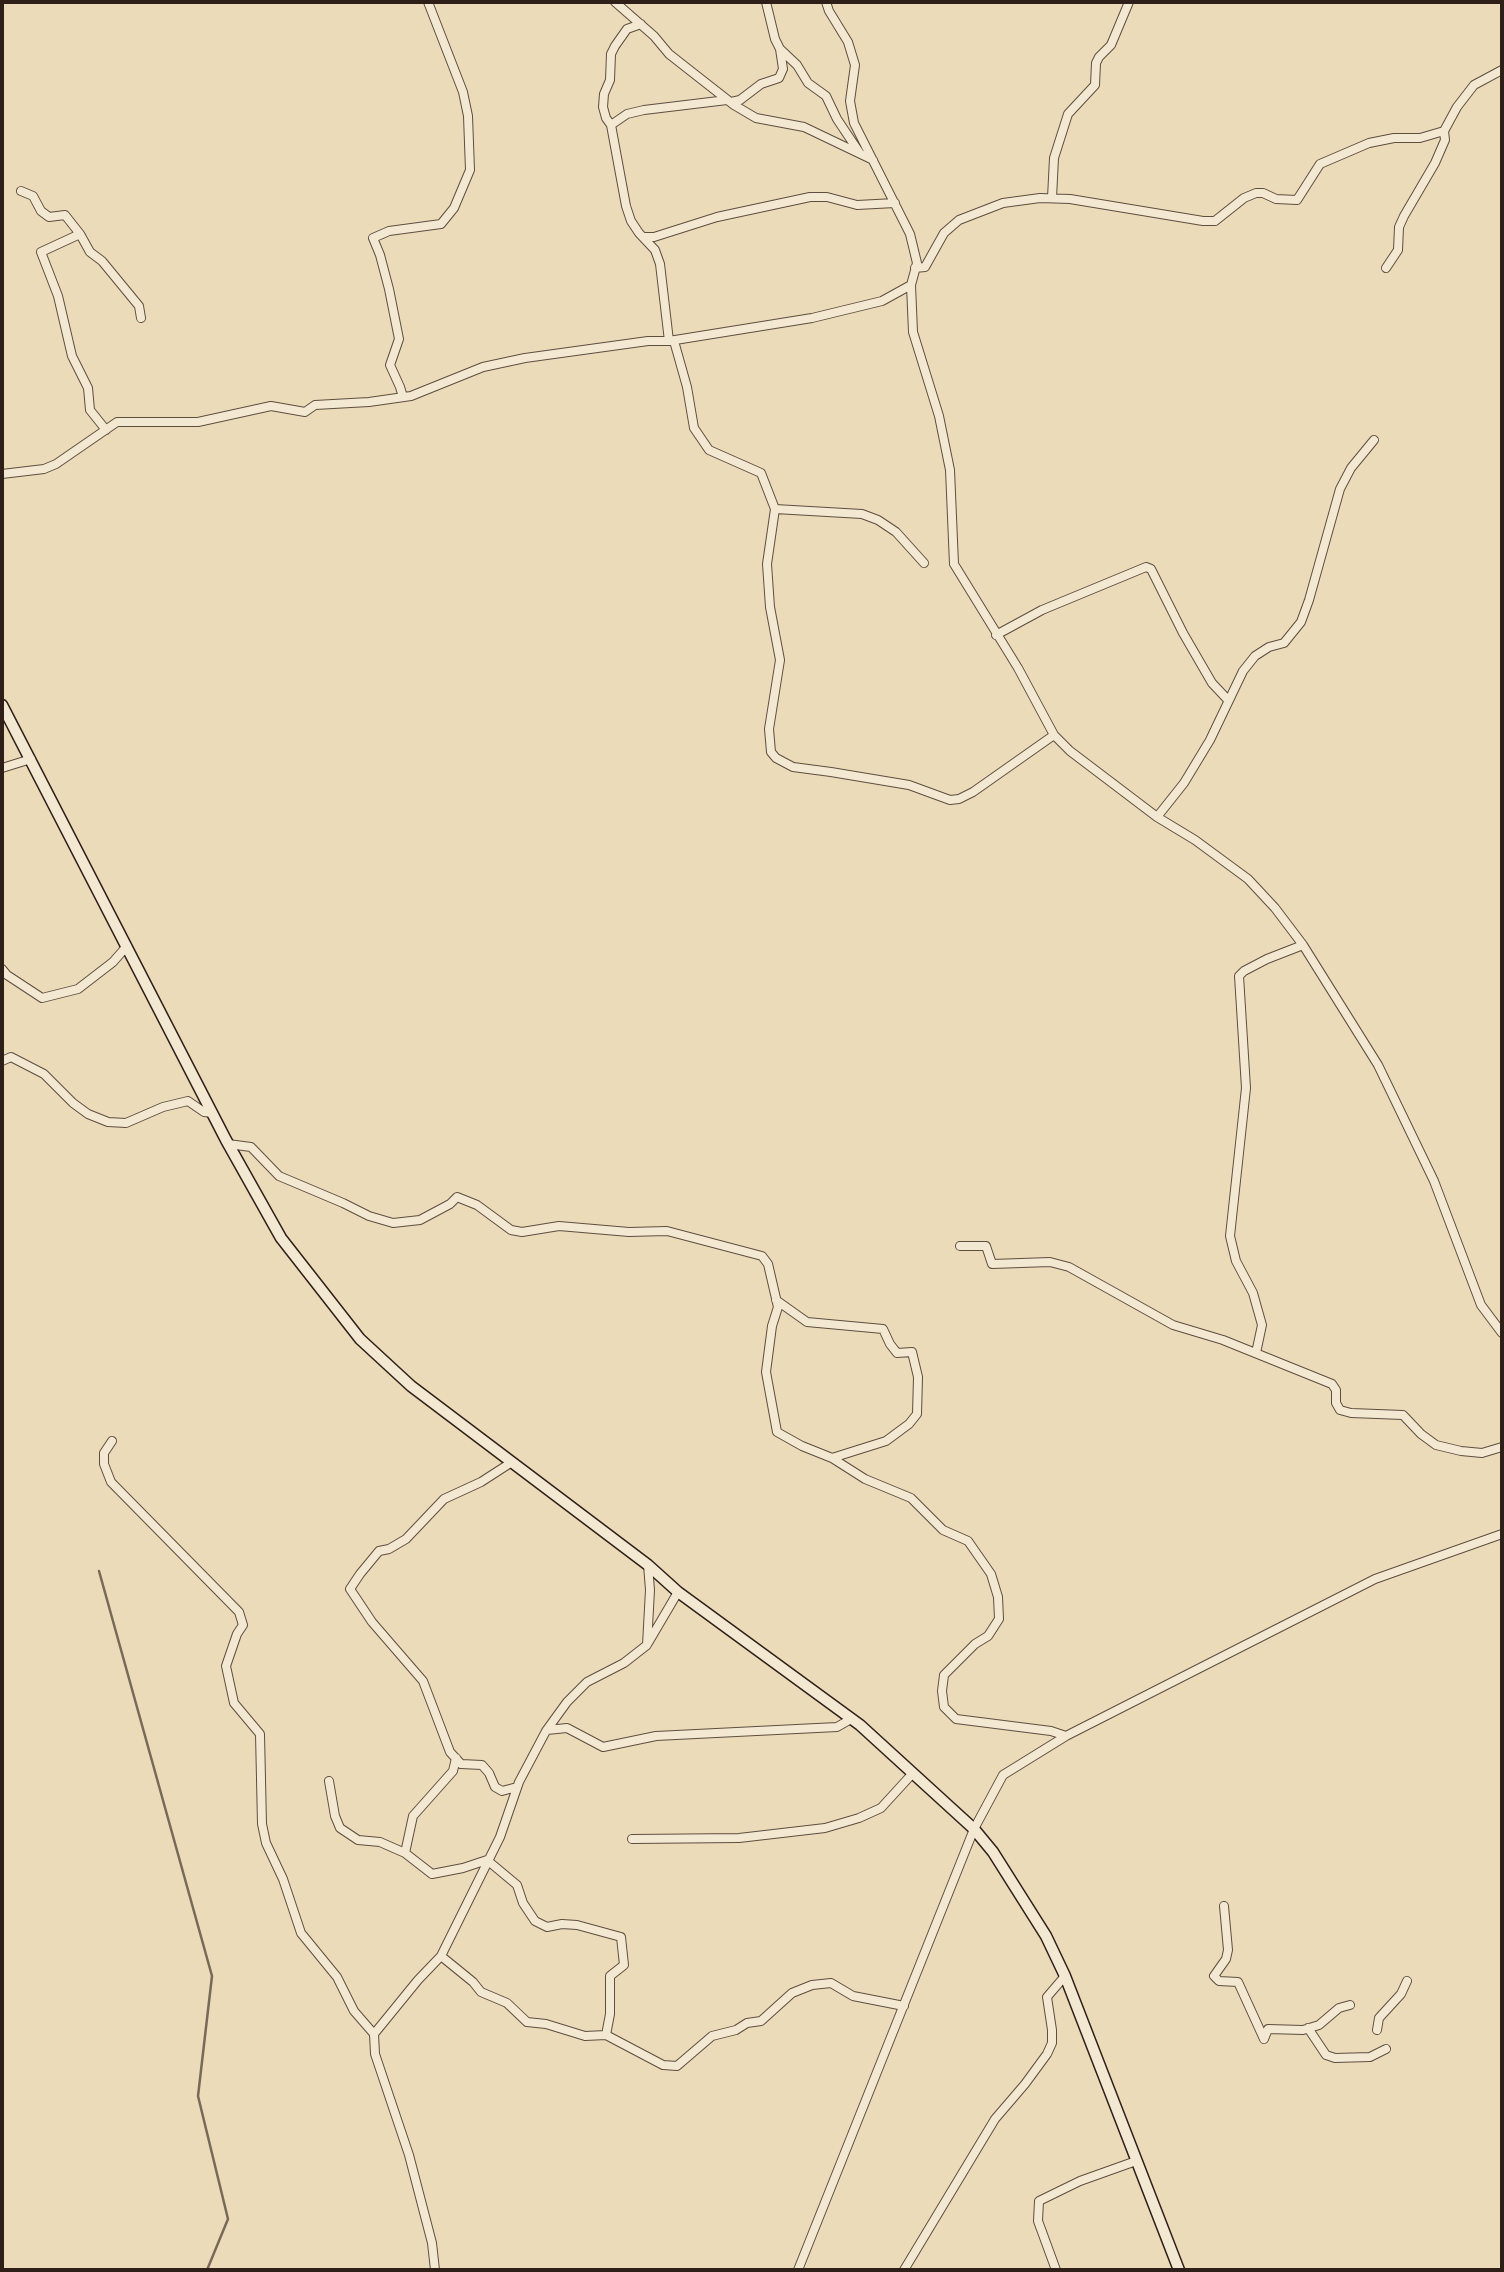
<!DOCTYPE html>
<html>
<head>
<meta charset="utf-8">
<style>
  body { margin:0 }
  #map { position:relative; width:1504px; height:2272px; overflow:hidden; background:#ecdbb9; font-family:Cardo,serif }
  canvas { display:block }
  .frame { position:absolute; inset:0; border:4px solid #2e1f18; pointer-events:none }
</style>
</head>
<body>
<div id="map">
<canvas width="1504" height="2272"></canvas>
<div class="frame"></div>
</div>
<script>
const g = document.querySelector('canvas').getContext('2d');
g.lineJoin = 'round';
function poly(rows) {
  const path = new Path2D();
  for (const r of rows) {
    path.moveTo(r[0], r[1]);
    for (let i = 2; i < r.length; i += 2) path.lineTo(r[i], r[i + 1]);
  }
  return path;
}
function strokePath(path, color, width, dash) {
  g.strokeStyle = color;
  g.lineWidth = width;
  g.lineCap = dash ? 'butt' : 'round';
  g.setLineDash(dash || []);
  g.stroke(path);
}
const stream = poly([
  [99,1571,212,1976,198,2096,228,2219,207,2270]
]);
const street = poly([
  [615,2,654,36,669,54,734,105,756,118,804,127,873,160],
  [766,2,775,39,780,49,797,65,808,83,826,96,837,119,859,152],
  [641,24,627,29,615,46,611,54,610,80,604,94,603,107,606,118,611,125,626,206,631,221,639,233,655,250,660,264,669,341],
  [731,102,740,100,761,84,779,78,783,69,780,49],
  [611,125,627,114,644,110,727,100],
  [21,191,33,196,41,211,49,217,65,215,80,234,90,252,102,261,139,306,141,318],
  [1052,198,1054,158,1068,114,1095,85,1096,63,1099,57,1111,45,1129,2],
  [80,234,41,252,58,296,72,356,88,388,90,410,106,430],
  [643,237,654,237,717,217,810,197,827,197,857,205,895,203],
  [915,268,925,267,944,233,959,220,1003,203,1040,198,1070,199,1203,221,1215,221,1244,198,1256,193,1263,193,1276,199,1297,200,1320,164,1369,143,1394,138,1420,138,1444,131,1457,107,1474,85,1502,70],
  [1386,268,1398,250,1399,227,1404,216,1435,163,1445,140,1444,131],
  [911,285,913,332,939,416,950,470,954,564,1018,668,1054,735,1070,751,1157,817,1195,840,1248,879,1275,908,1303,945,1378,1065,1434,1181,1481,1305,1502,1333],
  [674,341,687,387,694,428,709,450,761,473,775,509,862,514,878,520,896,532,924,563],
  [403,397,400,387,390,365,399,339,389,289,380,255,373,238,389,231,441,224,454,208,470,170,468,116,463,92,428,2],
  [2,474,44,469,56,464,117,422,198,422,271,406,305,412,315,405,369,402,411,396,483,367,525,358,648,341,669,341,812,318,882,301,911,285,917,263,910,234,854,123,850,101,855,65,848,42,829,11,826,2],
  [775,509,767,564,770,607,780,660,769,729,771,752,776,758,793,767,831,772,909,785,950,800,959,799,973,792,1054,735],
  [996,635,1042,610,1146,567,1151,569,1183,633,1212,683,1228,700],
  [2,768,31,759],
  [1157,817,1184,783,1210,740,1243,671,1255,656,1269,647,1284,643,1301,622,1309,600,1340,489,1351,468,1374,440],
  [2,969,7,975,42,998,78,989,113,962,127,946],
  [2,1061,11,1057,44,1074,73,1103,88,1114,108,1122,126,1123,163,1107,188,1101,204,1112,212,1113],
  [228,1144,251,1147,279,1176,343,1203,369,1216,393,1223,420,1220,450,1204,457,1197,477,1205,511,1230,522,1232,559,1226,629,1232,667,1231,762,1256,768,1264,778,1307,772,1326,766,1372,777,1432,802,1446,832,1458,865,1479,911,1498,943,1530,968,1541,991,1574,998,1597,999,1619,988,1636,975,1644,944,1675,942,1691,944,1707,956,1719,1051,1731,1066,1736],
  [960,1246,986,1246,992,1264,1050,1262,1069,1267,1173,1325,1223,1340,1332,1384,1336,1390,1336,1403,1340,1410,1351,1413,1403,1415,1421,1434,1436,1445,1461,1451,1482,1453,1502,1447],
  [776,1300,807,1322,883,1329,890,1344,897,1353,912,1352,918,1377,917,1414,909,1424,886,1441,832,1458],
  [1256,1353,1262,1325,1253,1293,1236,1261,1230,1236,1246,1088,1239,976,1244,971,1267,959,1303,945],
  [112,1441,104,1453,104,1464,111,1482,239,1612,243,1625,237,1634,226,1666,234,1703,260,1734,262,1824,266,1843,283,1879,301,1933,337,1977,354,2011,374,2034],
  [512,1462,481,1482,444,1499,406,1539,389,1549,379,1551,360,1574,350,1589,372,1622,423,1681,450,1752,461,1764,482,1765,489,1773,495,1787,502,1791,517,1787],
  [648,1643,678,1592],
  [547,1730,567,1728,603,1747,656,1736,837,1727,851,1719],
  [329,1781,335,1816,340,1828,358,1840,380,1842,405,1853,432,1874,463,1868,487,1860,517,1885,523,1903,535,1921,547,1927,562,1924,577,1925,621,1937,624,1965,610,1976,610,2014,606,2035],
  [632,1839,739,1838,825,1828,859,1818,881,1808,913,1773],
  [405,1853,413,1816,453,1771,456,1758],
  [1224,1906,1228,1950,1226,1959,1214,1976,1219,1981,1238,1982,1264,2039],
  [441,1956,473,1982,481,1992,507,2003,527,2022,546,2024,585,2036,606,2035,663,2065,677,2066,712,2036,736,2030,747,2023,761,2021,792,1993,812,1985,831,1983,853,1996,904,2006],
  [1308,2028,1326,2055,1335,2058,1370,2057,1386,2049],
  [1377,2030,1379,2018,1401,1994,1407,1981],
  [1264,2039,1268,2029,1303,2030,1319,2025,1339,2008,1350,2005],
  [435,2270,432,2243,409,2155,375,2054,374,2034,418,1980,441,1956,500,1837,519,1782,546,1731,567,1702,587,1682,624,1663,647,1645,650,1590,648,1565],
  [798,2270,974,1829,1003,1775,1066,1736,1375,1579,1502,1534],
  [904,2270,995,2119,1025,2084,1047,2054,1052,2043,1052,2030,1047,1997,1065,1976],
  [1056,2270,1038,2221,1039,2201,1080,2181,1136,2161]
]);
const secondary = poly([
  [2,705,226,1140,281,1238,360,1339,411,1386,648,1565,678,1592,860,1725,974,1829,993,1852,1046,1936,1065,1976,1179,2270]
]);
strokePath(stream, '#796958', 2.5);
strokePath(street, '#5e4e40', 10);
strokePath(secondary, '#2e1f18', 13);
strokePath(street, '#f3e8d2', 8);
strokePath(secondary, '#f3e8d2', 10);
</script>
</body>
</html>
